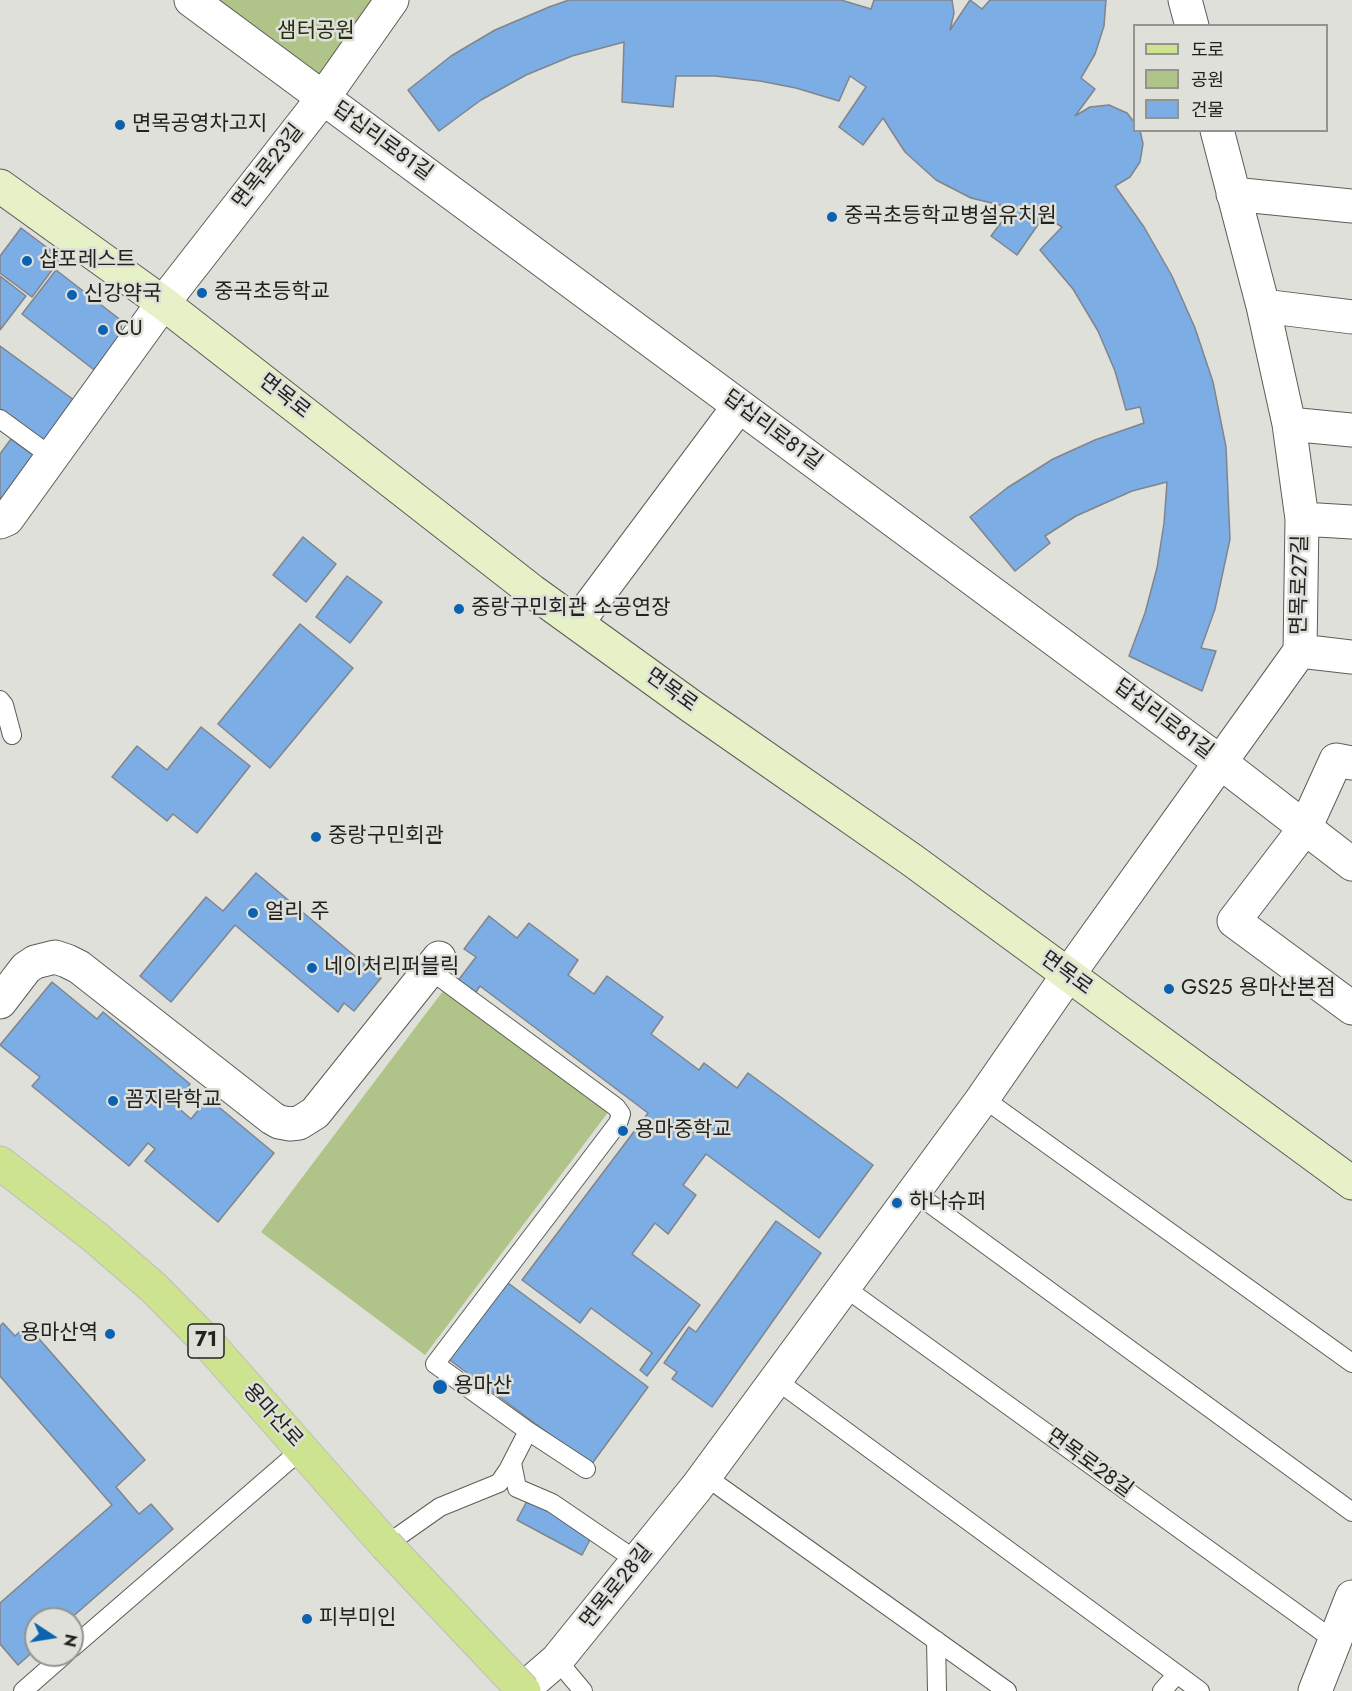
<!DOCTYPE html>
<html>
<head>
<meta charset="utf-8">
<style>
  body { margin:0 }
  #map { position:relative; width:1352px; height:1691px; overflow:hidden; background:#dee0d9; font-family:Jost,"Noto Sans KR",sans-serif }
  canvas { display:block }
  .legend { position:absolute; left:1133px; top:24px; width:195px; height:108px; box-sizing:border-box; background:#dee0d9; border:2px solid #93948f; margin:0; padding:8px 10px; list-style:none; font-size:18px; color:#222320 }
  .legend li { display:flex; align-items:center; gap:12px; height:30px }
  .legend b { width:30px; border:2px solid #93948f }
  .north { position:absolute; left:24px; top:1607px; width:60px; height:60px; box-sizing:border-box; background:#dee0d9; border:2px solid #93948f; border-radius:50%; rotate:102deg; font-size:16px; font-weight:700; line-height:24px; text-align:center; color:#222320 }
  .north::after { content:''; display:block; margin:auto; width:21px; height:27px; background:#0d62b0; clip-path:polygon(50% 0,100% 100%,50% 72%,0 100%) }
</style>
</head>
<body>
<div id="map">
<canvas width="1352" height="1691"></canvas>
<ul class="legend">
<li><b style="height:8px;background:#cde38f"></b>도로</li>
<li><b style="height:16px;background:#b0c388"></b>공원</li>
<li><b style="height:16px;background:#7cade5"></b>건물</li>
</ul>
<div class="north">N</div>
</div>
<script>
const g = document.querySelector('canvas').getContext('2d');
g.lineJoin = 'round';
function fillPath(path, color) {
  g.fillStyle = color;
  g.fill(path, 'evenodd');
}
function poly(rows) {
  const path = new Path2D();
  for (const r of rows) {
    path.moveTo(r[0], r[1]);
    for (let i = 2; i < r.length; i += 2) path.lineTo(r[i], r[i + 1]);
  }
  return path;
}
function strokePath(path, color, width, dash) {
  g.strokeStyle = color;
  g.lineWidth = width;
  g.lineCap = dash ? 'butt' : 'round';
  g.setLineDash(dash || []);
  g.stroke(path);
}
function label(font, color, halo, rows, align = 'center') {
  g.font = font + ' Jost,"Noto Sans KR",sans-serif';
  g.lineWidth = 5;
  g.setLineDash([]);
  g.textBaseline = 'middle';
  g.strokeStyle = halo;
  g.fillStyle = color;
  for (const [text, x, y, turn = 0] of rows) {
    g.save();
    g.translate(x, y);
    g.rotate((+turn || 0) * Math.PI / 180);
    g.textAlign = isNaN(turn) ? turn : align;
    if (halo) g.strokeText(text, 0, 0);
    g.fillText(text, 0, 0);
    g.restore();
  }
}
const green = poly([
  [220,0,376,0,324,77],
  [446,987,609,1111,425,1355,261,1232]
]);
const building = poly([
  [569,0,841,0,871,9,874,0,952,0,954,13,950,30,970,0,982,9,990,0,1106,0,1104,26,1095,54,1081,78,1095,89,1075,116,1090,107,1109,105,1127,113,1134,122,1134,130,1140,130,1143,144,1140,162,1130,177,1115,186,1144,227,1172,276,1195,328,1213,382,1226,447,1230,539,1215,609,1201,648,1216,651,1202,691,1129,656,1145,613,1157,568,1164,523,1167,482,1132,491,1076,516,1045,536,1050,543,1015,571,970,517,1007,488,1053,459,1095,440,1144,423,1140,407,1126,410,1115,371,1098,331,1073,289,1040,250,1062,227,1044,216,1017,255,991,236,1012,208,971,198,936,180,905,152,883,118,863,145,839,127,866,87,850,76,839,101,796,88,760,81,715,76,676,76,673,107,622,102,624,42,572,56,526,75,481,100,439,131,408,90,451,56,495,30,549,7,569,0],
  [21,228,61,258,32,297,0,273,0,256,21,228],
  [56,270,122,321,118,354,102,376,22,314,56,270],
  [0,276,26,296,0,330,0,276],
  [0,346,74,400,44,441,0,409,0,346],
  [11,439,37,458,4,502,0,499,0,454,11,439],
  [303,537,336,564,306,602,273,575,303,537],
  [347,576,382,602,350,643,316,617,347,576],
  [300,624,353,668,270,768,218,724,300,624],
  [201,727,250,766,197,833,173,814,167,821,112,777,137,746,167,770,201,727],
  [256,873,381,978,354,1011,344,1003,338,1012,235,925,171,1002,140,976,206,897,223,911,256,873],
  [489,916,517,938,529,923,578,960,568,975,594,994,607,976,663,1017,651,1034,699,1070,704,1063,737,1088,748,1073,873,1165,819,1238,706,1154,683,1185,696,1195,668,1234,655,1223,632,1254,700,1305,647,1376,640,1370,652,1353,591,1308,580,1323,522,1280,648,1113,480,986,474,995,457,982,476,957,464,949,489,916],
  [52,982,97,1019,103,1012,190,1084,174,1104,191,1119,208,1098,274,1153,218,1222,145,1161,155,1149,148,1143,129,1166,32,1086,40,1077,0,1045,52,982],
  [776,1221,821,1253,712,1407,672,1379,677,1372,664,1363,689,1327,696,1332,776,1221],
  [504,1280,648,1387,591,1465,447,1358,504,1280],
  [3,1323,15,1336,27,1325,145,1460,116,1487,139,1514,151,1504,173,1529,70,1619,36,1619,36,1649,18,1665,0,1644,0,1603,112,1505,0,1376,0,1326,3,1323],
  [528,1499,593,1534,582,1555,517,1520,528,1499]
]);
const lane = poly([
  [0,419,52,457],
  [0,700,4,705,12,735],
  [430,970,616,1107,621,1114,618,1123,435,1364,528,1431,586,1469],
  [983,1098,1352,1363],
  [914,1192,1352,1512],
  [844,1287,1335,1641],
  [776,1380,1177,1674,1162,1691],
  [512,1463,517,1488,552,1503,637,1561],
  [705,1476,1007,1691],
  [386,1545,440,1507,499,1483,508,1470,528,1431],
  [936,1640,937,1691],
  [72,1648,302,1449],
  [557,1660,583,1691],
  [1177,1674,1200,1691],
  [23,1691,64,1655]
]);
const street = poly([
  [191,0,1220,762,1352,864],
  [1185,0,1192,26],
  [1233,194,1352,206],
  [1263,306,1352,317],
  [1289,424,1352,430],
  [1302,519,1352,522],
  [0,522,7,519,163,303,323,98,392,0],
  [577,623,739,406],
  [1300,651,1352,657],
  [1352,763,1336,760,1305,828,1234,921,1352,1008],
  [0,1002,26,968,35,962,55,957,67,961,79,967,272,1118,279,1122,290,1124,299,1123,315,1113,439,958],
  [521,1691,557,1660,697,1487,983,1098,1068,975,1300,651,1302,519,1289,424,1263,306,1217,130],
  [1315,1691,1352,1597]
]);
const secondary = poly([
  [0,186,163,303,532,591,691,706,912,860,1352,1183]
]);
const primary = poly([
  [0,1163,95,1237,154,1288,209,1344,386,1545]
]);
const primaryBridge = poly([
  [386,1545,524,1691]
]);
const markers = [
  [120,125,6,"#0d62b0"],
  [832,217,6,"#0d62b0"],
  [27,261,6,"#0d62b0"],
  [202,293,6,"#0d62b0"],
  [72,295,6,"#0d62b0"],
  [103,330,6,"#0d62b0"],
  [459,609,6,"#0d62b0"],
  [316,837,6,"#0d62b0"],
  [253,913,6,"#0d62b0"],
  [312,968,6,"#0d62b0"],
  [1169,989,6,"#0d62b0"],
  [113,1101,6,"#0d62b0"],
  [623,1131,6,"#0d62b0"],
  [897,1203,6,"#0d62b0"],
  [110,1334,6,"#0d62b0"],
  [440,1387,8,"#0d62b0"],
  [307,1619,6,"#0d62b0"]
];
const shields = [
  [206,1341,36]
];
const shieldNames = [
  ["71",206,1341]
];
const parkNames = [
  ["샘터공원",316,32]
];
const poiNames = [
  ["면목공영차고지",132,125],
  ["중곡초등학교병설유치원",844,217],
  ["샵포레스트",39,261],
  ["중곡초등학교",214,293],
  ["신강약국",84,295],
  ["CU",115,330],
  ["중랑구민회관 소공연장",471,609],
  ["중랑구민회관",328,837],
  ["얼리 주",265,913],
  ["네이처리퍼블릭",324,968],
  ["GS25 용마산본점",1181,989],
  ["꼼지락학교",125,1101],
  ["용마중학교",635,1131],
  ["하나슈퍼",909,1203],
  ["용마산역",98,1334,"right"],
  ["용마산",454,1387],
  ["피부미인",319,1619]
];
const streetNames = [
  ["답십리로81길",382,142,36],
  ["면목로23길",269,167,-52],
  ["면목로",284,397,38],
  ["답십리로81길",772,431,37],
  ["면목로27길",1301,585,-89],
  ["면목로",671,691,36],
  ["답십리로81길",1163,720,37],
  ["면목로",1066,974,36],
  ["용마산로",272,1416,48],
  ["면목로28길",1089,1464,36],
  ["면목로28길",617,1587,-51]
];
fillPath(green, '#b0c388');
fillPath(building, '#7cade5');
strokePath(building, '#80858b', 1.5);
strokePath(lane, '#5b5e57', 20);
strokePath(street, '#5b5e57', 35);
strokePath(secondary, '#5b5e57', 35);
strokePath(primary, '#bdbdbc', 35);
strokePath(lane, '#fff', 18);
strokePath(street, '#fff', 33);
strokePath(secondary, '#e6f1c7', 33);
strokePath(primary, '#cde38f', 33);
strokePath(primaryBridge, '#bdbdbc', 35, []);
strokePath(primaryBridge, '#cde38f', 33);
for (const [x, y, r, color] of markers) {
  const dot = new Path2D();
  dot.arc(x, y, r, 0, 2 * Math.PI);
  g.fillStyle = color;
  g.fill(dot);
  strokePath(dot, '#dee0d9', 2);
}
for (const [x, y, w] of shields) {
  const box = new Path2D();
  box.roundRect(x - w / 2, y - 17, w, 34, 4.5);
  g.fillStyle = '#dee0d9';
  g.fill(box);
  strokePath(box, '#222320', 1.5);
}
label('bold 20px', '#222320', null, shieldNames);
label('21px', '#242d0e', '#dee0d9', parkNames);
label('21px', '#222320', '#dee0d9', poiNames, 'left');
label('21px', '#222320', '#dee0d9', streetNames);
</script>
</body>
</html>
